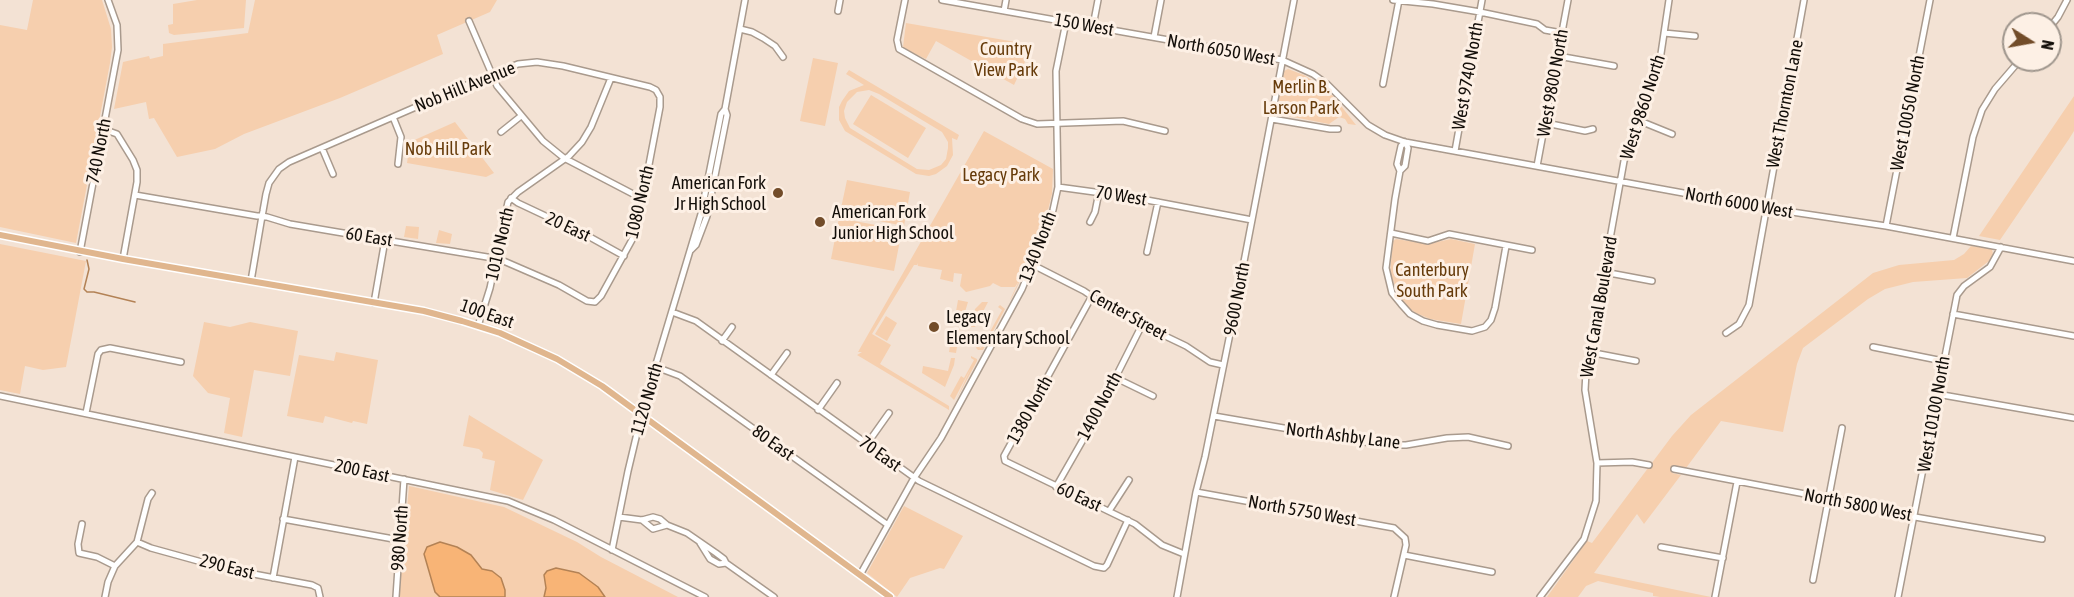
<!DOCTYPE html>
<html>
<head>
<meta charset="utf-8">
<style>
  body { margin:0 }
  #map { position:relative; width:2074px; height:597px; overflow:hidden; background:#f3e2d4; font-family:"Asap Condensed",sans-serif }
  canvas { display:block }
  .north { position:absolute; left:2002px; top:12px; width:60px; height:60px; box-sizing:border-box; background:#fdf0e5; border:2px solid #9f968d; border-radius:50%; rotate:101deg; font-size:16px; font-weight:700; line-height:24px; text-align:center; color:#130e09 }
  .north::after { content:''; display:block; margin:auto; width:21px; height:27px; background:#724c29; clip-path:polygon(50% 0,100% 100%,50% 72%,0 100%) }
</style>
</head>
<body>
<div id="map">
<canvas width="2074" height="597"></canvas>
<div class="north">N</div>
</div>
<script>
const g = document.querySelector('canvas').getContext('2d');
g.lineJoin = 'round';
function fillPath(path, color) {
  g.fillStyle = color;
  g.fill(path, 'evenodd');
}
function poly(rows) {
  const path = new Path2D();
  for (const r of rows) {
    path.moveTo(r[0], r[1]);
    for (let i = 2; i < r.length; i += 2) path.lineTo(r[i], r[i + 1]);
  }
  return path;
}
function strokePath(path, color, width, dash) {
  g.strokeStyle = color;
  g.lineWidth = width;
  g.lineCap = dash ? 'butt' : 'round';
  g.setLineDash(dash || []);
  g.stroke(path);
}
function label(font, color, halo, rows, align = 'center') {
  g.font = font + ' "Asap Condensed",sans-serif';
  g.lineWidth = 6;
  g.setLineDash([]);
  g.textBaseline = 'middle';
  g.strokeStyle = halo;
  g.fillStyle = color;
  for (const [text, x, y, turn = 0] of rows) {
    g.save();
    g.translate(x, y);
    g.rotate((+turn || 0) * Math.PI / 180);
    g.textAlign = isNaN(turn) ? turn : align;
    if (halo) g.strokeText(text, 0, 0);
    g.fillText(text, 0, 0);
    g.restore();
  }
}
const green = poly([
  [33,0,102,0,111,29,112,47,110,63,76,243,0,227,0,25,27,30],
  [197,0,246,0,244,28,174,35,169,33,168,25,173,24,173,4],
  [255,0,497,0,490,12,437,35,443,54,340,98,244,134,215,149,177,157,154,118,149,119,146,102,114,109,123,62,149,56,150,59,163,56,163,44,248,33],
  [906,23,1033,45,1014,85,936,41,926,59,913,53,903,47],
  [813,58,838,63,825,126,800,121],
  [1288,69,1304,75,1321,86,1334,97,1356,125,1348,124,1345,119,1339,117,1329,124,1278,114,1276,111,1284,71],
  [849,70,959,135,957,140,952,138,953,155,947,166,936,174,929,176,916,174,845,131,839,120,839,107,842,101,849,91,864,85,846,74],
  [869,90,879,94,942,132,948,142,948,148,946,159,941,165,929,170,917,169,850,128,845,118,844,111,847,102,857,92],
  [871,95,926,128,908,158,853,124],
  [2074,96,2074,131,2069,139,2000,240,1979,236],
  [455,122,494,173,486,177,407,163,410,142],
  [984,131,1053,169,1052,194,1047,214,1026,268,1036,236,1019,279,1024,270,1023,275,1011,299,1010,300,1019,281,1015,287,1001,287,993,283,990,286,966,292,960,286,962,274,954,273,953,282,940,279,942,270,918,266,917,263,917,265,914,265,872,334,891,345,880,364,949,406,949,410,857,355,862,352,858,352],
  [847,180,910,192,904,226,840,213],
  [839,218,902,230,894,271,831,259],
  [406,226,419,227,418,239,404,237],
  [439,230,452,234,450,244,436,243],
  [1396,239,1428,244,1451,239,1475,244,1461,324,1430,319,1416,313,1407,307,1399,296,1390,273,1393,241],
  [0,244,86,261,66,367,43,370,25,366,20,394,0,390],
  [1971,246,1992,249,1993,255,1989,261,1967,278,1913,282,1885,289,1868,299,1803,348,1797,364,1783,432,1721,421,1686,468,1675,466,1672,473,1681,475,1644,524,1637,514,1594,573,1711,597,1660,597,1653,596,1653,593,1598,581,1586,586,1578,597,1547,597,1587,541,1592,543,1672,436,1691,415,1873,273,1899,265,1954,260,1964,254],
  [958,300,968,302,961,325,954,323],
  [982,302,988,302,975,327,971,327,975,309],
  [1000,305,1005,309,983,350,978,350,976,348,977,346,981,348,1002,310,998,307],
  [886,316,897,323,887,341,875,334],
  [204,322,230,327,250,322,298,331,290,376,254,370,242,437,224,433,230,398,208,393,193,376],
  [953,329,960,329,956,353,949,352],
  [336,352,378,360,367,424,353,421,352,423,325,416,323,423,287,416,299,355,334,361],
  [971,356,977,359,977,361,956,400,971,368,954,400,950,396,961,376,964,378,974,360,971,358],
  [951,358,955,358,954,365,945,387,922,373,923,366,948,371],
  [469,415,543,460,523,500,490,490,495,461,482,458,483,453,479,449,463,446],
  [409,486,504,507,577,542,601,557,678,597,399,597],
  [904,506,963,536,944,569,940,568,910,578,897,597,867,573]
]);
const water = poly([
  [440,542,457,547,471,555,482,569,492,571,501,578,505,590,505,597,440,597,435,592,424,554,427,547,440,542],
  [556,568,579,573,598,587,605,597,544,597,546,588,544,575,547,571,556,568]
]);
const stream = poly([
  [87,260,89,269,84,289,87,292,94,292,135,302]
]);
const minor = poly([
  [905,0,897,40,899,49,1022,119,1037,124,1123,121,1165,131],
  [942,0,1282,60,1313,74,1327,84,1368,125,1385,135,1405,142,1765,208,1886,226,2074,261],
  [1393,0,1433,4,1480,12,1537,24,1545,30,1562,33],
  [838,11,840,0],
  [1004,11,1006,0],
  [469,21,497,86,543,141,564,158,635,195,643,196],
  [1093,26,1098,0],
  [2050,27,2058,17,2067,0],
  [740,29,752,32,763,38,775,46,783,57],
  [1664,33,1695,36],
  [1154,37,1161,0],
  [1558,56,1614,66],
  [1383,84,1399,0],
  [393,117,401,137,398,164],
  [1272,119,1330,129,1338,129],
  [1640,121,1672,134],
  [1546,123,1585,131,1593,129],
  [103,129,117,134,133,160,137,170,137,182,123,259],
  [501,132,521,116],
  [1405,142,1408,148,1405,166,1400,171,1395,199,1386,268,1392,293,1401,304,1410,314,1423,321,1437,325,1472,331,1485,327,1491,320,1495,308,1506,246],
  [322,148,333,174],
  [1455,151,1482,0],
  [1537,166,1568,0],
  [1400,171,1397,164,1401,146,1405,142],
  [1058,187,1131,197,1252,220],
  [135,195,257,216,262,216,267,217,290,224,337,232,499,259,559,285,587,301,595,302,601,296,633,238,643,196,660,107,660,97,656,90,650,87,563,66,537,62,518,64,492,74,289,162,279,169,269,183,266,194,263,211,262,216,251,281],
  [511,198,518,203,588,236,624,256],
  [1090,222,1095,212,1099,192],
  [1886,226,1930,0],
  [1391,233,1428,241,1449,234,1532,250],
  [1953,238,1973,137,1982,110,1995,89,2020,60],
  [691,250,696,245,707,216,727,115,725,109],
  [80,252,118,50,117,25,108,0],
  [1147,252,1158,202],
  [1033,265,1084,291,1113,311,1186,346,1210,362,1223,365],
  [1604,272,1652,281],
  [1092,296,1004,456,1005,461,1135,524,1162,545,1184,554],
  [374,303,385,240],
  [672,312,696,321,919,481,1094,566,1104,568,1107,565,1128,520],
  [1953,314,2074,336],
  [478,326,490,288,508,202,518,192,569,156,582,142,591,127,611,78],
  [1726,333,1739,324,1749,305,1804,0],
  [722,341,732,327],
  [1873,347,1943,361],
  [1589,352,1636,361],
  [656,367,680,376,888,525],
  [771,375,787,353],
  [1116,378,1153,396],
  [1937,394,2074,418],
  [0,396,508,501,554,520,705,597],
  [818,410,837,383],
  [86,413,98,354,101,350,110,348,181,362],
  [1214,416,1382,445,1406,445,1447,438,1468,437,1508,446],
  [867,444,889,413],
  [1597,463,1632,462,1649,465],
  [1674,469,1910,514,1915,517,2042,539],
  [1056,487,1092,424,1142,325],
  [1196,492,1394,528,1405,538,1406,545,1394,597],
  [1109,511,1129,480],
  [619,517,642,520,653,517,660,519,667,525,687,533,716,553,724,559,726,563,774,597],
  [283,519,399,540],
  [642,520,653,529,667,525],
  [82,524,78,544,79,553,97,557,115,566],
  [137,542,151,548,227,569,312,585,318,588,320,597],
  [700,543,710,559,719,564,726,563],
  [1661,547,1723,558],
  [612,550,628,471,644,404,701,214,721,114,725,109,745,0],
  [1404,555,1492,572],
  [860,575,914,478,941,438,1022,289,1041,243,1053,210,1058,187,1056,71,1066,22],
  [273,578,295,457],
  [1813,580,1842,428],
  [105,597,108,582,115,566,137,542,148,499,152,493],
  [396,597,404,479],
  [1177,597,1196,492,1205,457,1234,314,1294,0],
  [1540,597,1584,539,1596,501,1597,463,1585,390,1586,372,1624,161,1659,67,1669,0],
  [1715,597,1737,482],
  [1898,597,1957,295,1964,286,1990,267,2001,247]
]);
const major = poly([
  [0,235,123,259,424,311,462,321,500,333,557,359,602,386,890,597]
]);
const markers = [
  [778,193,6,"#724c29"],
  [820,222,6,"#724c29"],
  [934,327,6,"#724c29"]
];
const streetNames = [
  ["150 West",1084,25,10],
  ["North 6050 West",1221,50,10],
  ["West 9740 North",1468,76,-80],
  ["West 9800 North",1553,83,-80],
  ["Nob Hill Avenue",465,87,-22],
  ["West Thornton Lane",1785,104,-79],
  ["West 9860 North",1643,107,-72],
  ["West 10050 North",1908,113,-79],
  ["740 North",99,151,-79],
  ["70 West",1121,196,9],
  ["1080 North",640,202,-77],
  ["North 6000 West",1739,203,10],
  ["20 East",568,227,25],
  ["60 East",369,237,9],
  ["1010 North",500,244,-77],
  ["1340 North",1038,247,-69],
  ["9600 North",1237,299,-79],
  ["West Canal Boulevard",1599,307,-80],
  ["100 East",487,314,19],
  ["Center Street",1128,315,29],
  ["1120 North",647,399,-74],
  ["1400 North",1100,406,-62],
  ["1380 North",1030,410,-61],
  ["West 10100 North",1934,414,-80],
  ["North Ashby Lane",1343,436,7],
  ["80 East",773,443,36],
  ["70 East",880,454,36],
  ["200 East",362,471,12],
  ["60 East",1079,497,25],
  ["North 5800 West",1858,505,11],
  ["North 5750 West",1302,511,10],
  ["980 North",400,538,-86],
  ["290 East",227,567,14]
];
const parkNames = [
  ["Country",1006,49],
  ["View Park",1006,70],
  ["Merlin B.",1301,87],
  ["Larson Park",1301,108],
  ["Nob Hill Park",448,149],
  ["Legacy Park",1001,175],
  ["Canterbury",1432,270],
  ["South Park",1432,291]
];
const poiNames = [
  ["American Fork",766,183,"right"],
  ["Jr High School",766,204,"right"],
  ["American Fork",832,212],
  ["Junior High School",832,233],
  ["Legacy",946,317],
  ["Elementary School",946,338]
];
fillPath(green, '#f6cfae');
fillPath(water, '#f8b476');
strokePath(water, '#b38255', 1.5);
strokePath(stream, '#b38255', 1.5);
strokePath(minor, '#a99a8d', 8);
strokePath(major, '#fff', 9);
strokePath(minor, '#fff', 5);
strokePath(major, '#e0b68e', 6);
for (const [x, y, r, color] of markers) {
  const dot = new Path2D();
  dot.arc(x, y, r, 0, 2 * Math.PI);
  g.fillStyle = color;
  g.fill(dot);
  strokePath(dot, '#fdf0e5', 2);
}
label('18px', '#130e09', '#fdf0e5', streetNames);
label('18px', '#663b0a', '#fdf0e5', parkNames);
label('18px', '#130e09', '#fdf0e5', poiNames, 'left');
</script>
</body>
</html>
